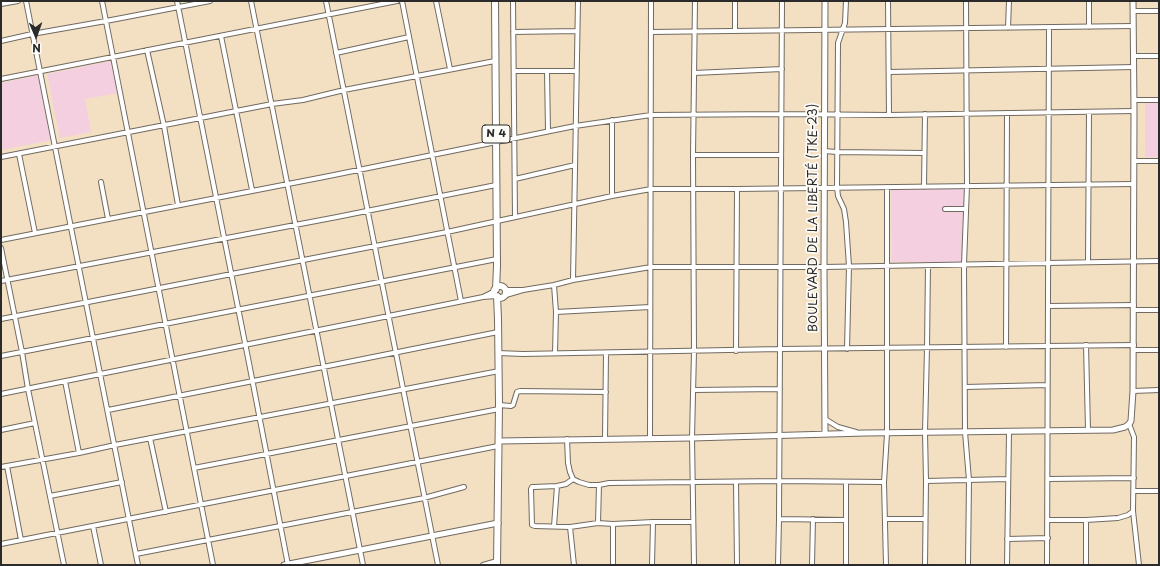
<!DOCTYPE html>
<html>
<head>
<meta charset="utf-8">
<style>
  body { margin:0 }
  #map { position:relative; width:1160px; height:566px; overflow:hidden; background:#f3dfc2; font-family:"Playpen Sans",sans-serif }
  canvas { display:block }
  .frame { position:absolute; inset:0; border:2px solid #2b2b2b; pointer-events:none }
  .north { position:absolute; left:16px; top:16px; width:40px; height:40px; -webkit-text-stroke:3px #fdfcf7; paint-order:stroke; rotate:178deg; font-size:11px; font-weight:700; line-height:16px; text-align:center; color:#2b2b2b }
  .north::after { content:''; display:block; margin:auto; width:14px; height:18px; background:#2b2b2b; clip-path:polygon(50% 0,100% 100%,50% 72%,0 100%) }
</style>
</head>
<body>
<div id="map">
<canvas width="1160" height="566"></canvas>
<div class="frame"></div>
<div class="north">N</div>
</div>
<script>
const g = document.querySelector('canvas').getContext('2d');
g.lineJoin = 'round';
function fillPath(path, color) {
  g.fillStyle = color;
  g.fill(path, 'evenodd');
}
function poly(rows) {
  const path = new Path2D();
  for (const r of rows) {
    if (r.length === 3) {
      path.moveTo(r[0] + r[2], r[1]);
      path.arc(r[0], r[1], r[2], 0, 2 * Math.PI);
      continue;
    }
    path.moveTo(r[0], r[1]);
    for (let i = 2; i < r.length; i += 2) path.lineTo(r[i], r[i + 1]);
  }
  return path;
}
function strokePath(path, color, width, dash) {
  g.strokeStyle = color;
  g.lineWidth = width;
  g.lineCap = dash ? 'butt' : 'round';
  g.setLineDash(dash || []);
  g.stroke(path);
}
function label(font, color, halo, rows, align = 'center') {
  g.font = font + ' "Playpen Sans",sans-serif';
  g.lineWidth = 3.5;
  g.setLineDash([]);
  g.textBaseline = 'middle';
  g.strokeStyle = halo;
  g.fillStyle = color;
  for (const [text, x, y, turn = 0] of rows) {
    g.save();
    g.translate(x, y);
    g.rotate((+turn || 0) * Math.PI / 180);
    g.textAlign = isNaN(turn) ? turn : align;
    if (halo) g.strokeText(text, 0, 0);
    g.fillText(text, 0, 0);
    g.restore();
  }
}
const built = poly([
  [111,61,118,93,85,99,91,132,60,138,47,74],
  [39,75,52,140,1,150,1,83],
  [1145,103,1159,103,1159,157,1145,157],
  [891,188,965,188,964,262,892,262]
]);
const minor = poly([
  [26,1,138,565],
  [102,1,213,565],
  [177,1,249,363,288,565],
  [251,1,363,565],
  [326,1,438,565],
  [402,1,461,301],
  [436,1,450,69],
  [513,1,515,217],
  [735,1,735,31],
  [846,1,845,23,838,43,837,187,838,196,844,209,846,222,849,266,847,349],
  [888,1,889,115],
  [966,1,967,186,964,264,965,432,969,480,968,565],
  [1089,1,1089,27],
  [1,4,18,1],
  [1133,11,1159,11],
  [1008,28,1009,1],
  [513,32,577,31],
  [651,32,1133,26],
  [221,36,252,190],
  [1,41,32,34,106,21,210,1],
  [147,50,164,126,178,205],
  [336,53,409,37],
  [1133,56,1159,56],
  [514,71,576,71],
  [547,71,548,131],
  [889,72,1134,67],
  [694,73,782,69],
  [1,79,397,1],
  [1134,100,1159,100],
  [824,151,837,152,924,153],
  [19,154,35,233],
  [693,155,781,155],
  [1,157,272,104,303,100,344,90,495,61],
  [1134,161,1159,161],
  [515,179,575,165],
  [101,182,108,219],
  [924,187,925,114],
  [612,196,612,120],
  [945,209,966,209],
  [1,240,329,176,575,126,651,115,782,114,889,115,1134,111],
  [1,248,22,352,28,389,64,565],
  [1088,262,1089,112],
  [573,280,578,1],
  [1,281,337,217,496,185],
  [554,285,556,312,555,353],
  [523,290,554,285,573,280,651,267,824,267,1159,261],
  [495,291,483,297,496,296],
  [506,295,523,290,506,290],
  [1048,306,1134,305],
  [1134,310,1159,310],
  [556,312,650,307],
  [1,319,447,232,612,196,651,189,737,189,1133,184],
  [1086,345,1088,430],
  [1006,347,1007,113],
  [1134,350,1159,350],
  [736,351,737,189],
  [498,353,523,354,780,349,1134,345],
  [1,356,497,259],
  [65,381,79,453],
  [965,387,1047,385],
  [693,390,780,389],
  [1133,391,1159,390],
  [1,394,483,297],
  [499,405,511,406,513,405,517,392,520,391,606,392],
  [108,410,498,332],
  [825,419,838,427,856,432],
  [1129,424,1134,437,1133,511,1139,565],
  [1,430,35,423],
  [150,438,166,512],
  [567,439,568,463,570,472,573,479,579,482,589,485,599,485,598,523,613,524,653,522,693,522],
  [605,439,606,353],
  [650,439,651,1],
  [7,466,21,540],
  [1,467,79,453,115,445,499,371],
  [194,468,499,409],
  [573,479,566,484,557,486,534,487,532,487,531,489,532,525,535,526,570,527,574,565],
  [1048,479,1134,478],
  [926,481,1008,479],
  [736,482,737,565],
  [599,485,609,483,779,481,884,482],
  [1134,491,1159,491],
  [50,496,122,482],
  [779,519,846,520],
  [885,519,925,519],
  [1048,520,1086,520,1118,518,1128,515,1133,511],
  [1086,520,1086,565],
  [613,524,613,565],
  [93,526,101,565],
  [554,526,557,486],
  [570,527,598,523],
  [1007,539,1048,538],
  [1,544,498,446],
  [136,554,424,498,464,487],
  [483,565,497,561],
  [652,565,653,522],
  [694,565,692,438,694,351,693,155,695,1],
  [778,565,779,519,782,1],
  [812,565,813,519],
  [846,565,846,482],
  [886,565,884,482,887,434,887,187],
  [925,565,926,481,925,432,927,348,928,265],
  [1007,565,1009,432],
  [1047,565,1049,27]
]);
const tertiary = poly([
  [825,434,824,267,825,1],
  [499,441,692,438,865,433,1113,430,1125,427,1129,424,1131,421,1133,391,1134,111,1133,1],
  [284,565,498,523]
]);
const primary = poly([
  [495,1,497,266,496,289],
  [500,292,6],
  [497,296,498,319,499,405,497,565]
]);
const shields = [
  [496,134,28]
];
const shieldNames = [
  ["N 4",496,134]
];
const streetNames = [
  ["BOULEVARD DE LA LIBERTÉ (TKE-23)",814,218,-90]
];
fillPath(built, '#f3cfe0');
strokePath(minor, '#716a60', 6);
strokePath(tertiary, '#716a60', 7);
strokePath(primary, '#716a60', 8);
strokePath(minor, '#fff', 4);
strokePath(tertiary, '#fff', 5);
strokePath(primary, '#fff', 6);
for (const [x, y, w] of shields) {
  const box = new Path2D();
  box.roundRect(x - w / 2, y - 9, w, 18, 3);
  g.fillStyle = '#fdfcf7';
  g.fill(box);
  strokePath(box, '#2b2b2b', 1);
}
label('bold 11px', '#2b2b2b', null, shieldNames);
label('12px', '#2b2b2b', '#fdfcf7', streetNames);
</script>
</body>
</html>
